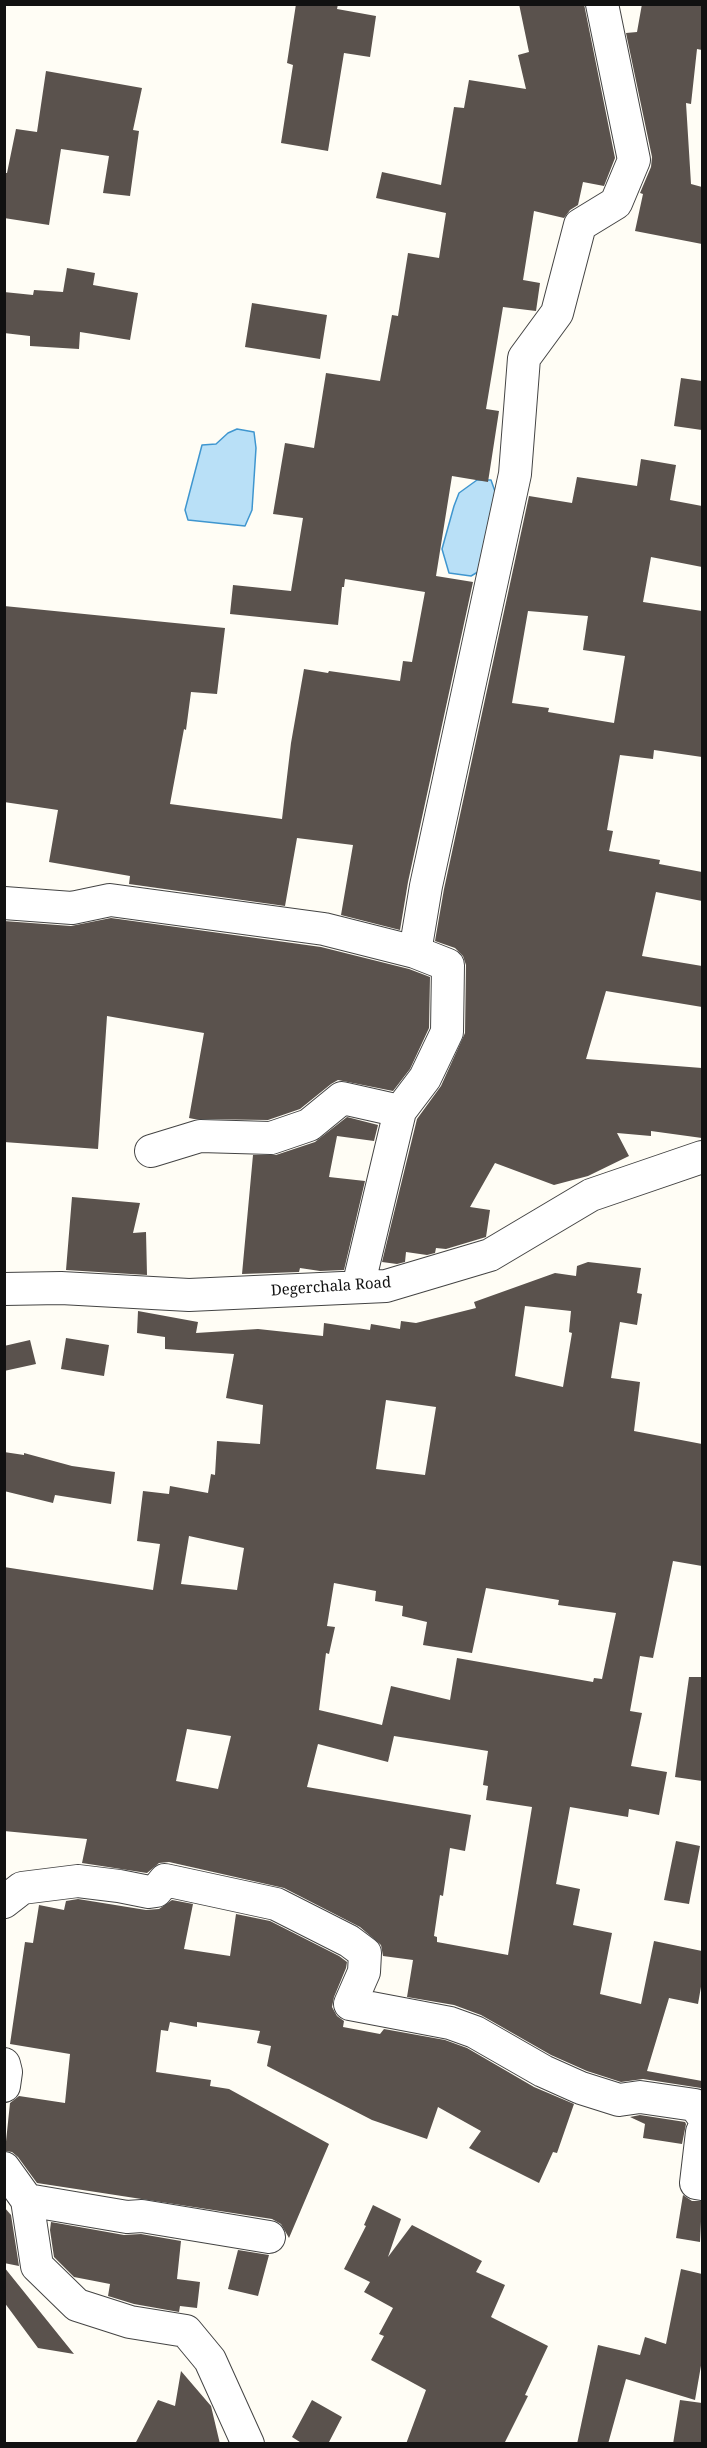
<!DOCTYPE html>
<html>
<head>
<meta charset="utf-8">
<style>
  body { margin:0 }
  #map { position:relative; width:707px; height:2448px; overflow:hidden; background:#fffdf5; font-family:"Noto Serif",serif }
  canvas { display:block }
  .frame { position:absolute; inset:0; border:6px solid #111; pointer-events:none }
</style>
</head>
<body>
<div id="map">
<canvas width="707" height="2448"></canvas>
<div class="frame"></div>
</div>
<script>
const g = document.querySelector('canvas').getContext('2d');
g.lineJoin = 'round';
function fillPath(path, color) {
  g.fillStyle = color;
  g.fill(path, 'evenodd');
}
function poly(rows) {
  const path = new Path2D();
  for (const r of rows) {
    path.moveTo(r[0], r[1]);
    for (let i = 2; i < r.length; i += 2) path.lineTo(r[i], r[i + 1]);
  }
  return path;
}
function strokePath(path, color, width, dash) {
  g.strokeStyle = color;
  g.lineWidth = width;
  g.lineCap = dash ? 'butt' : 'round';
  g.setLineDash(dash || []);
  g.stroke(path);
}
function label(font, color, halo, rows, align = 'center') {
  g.font = font + ' "Noto Serif",serif';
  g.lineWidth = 6;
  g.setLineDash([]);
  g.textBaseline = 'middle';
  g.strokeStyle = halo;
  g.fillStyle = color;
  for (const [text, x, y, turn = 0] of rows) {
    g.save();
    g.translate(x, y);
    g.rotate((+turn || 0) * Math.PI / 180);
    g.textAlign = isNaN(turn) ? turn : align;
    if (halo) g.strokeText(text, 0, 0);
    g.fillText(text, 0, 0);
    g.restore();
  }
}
const water = poly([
  [237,429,254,432,256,448,252,510,245,526,188,520,185,510,202,445,216,444,228,433,237,429],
  [477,480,491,480,498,500,483,569,471,576,449,573,442,549,454,506,459,493,477,480]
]);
const building = poly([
  [296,4,338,4,337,9,376,16,370,57,344,53,328,151,281,143,293,65,287,63],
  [519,4,584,4,615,158,604,186,583,182,578,205,570,210,564,218,534,211,523,280,540,283,536,311,503,307,486,409,499,411,488,482,452,476,436,576,473,582,408,882,400,930,341,915,353,845,297,838,285,906,129,884,130,876,49,862,58,810,4,802,4,606,225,628,217,694,191,692,186,730,184,729,170,804,282,819,291,743,304,669,328,673,329,671,400,681,403,661,412,662,425,592,345,579,344,587,342,587,338,625,230,614,233,585,291,591,303,518,273,514,285,443,314,448,326,373,380,381,392,315,398,316,408,253,439,258,446,213,376,198,382,172,441,185,454,107,464,108,469,80,526,89,518,55,529,52],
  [642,4,702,4,702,50,697,49,691,104,686,103,691,184,702,187,702,244,635,231,643,194,640,193,651,167,652,157,626,33,637,32],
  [46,71,142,88,133,130,139,131,130,196,103,193,109,156,61,149,49,225,4,218,4,173,7,173,16,129,37,132],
  [67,268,95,273,93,285,138,293,130,340,80,332,79,349,30,346,30,336,4,333,4,292,33,295,34,290,63,292],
  [252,303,327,315,320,359,245,347],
  [681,378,702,381,702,430,674,426],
  [641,459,676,465,670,500,702,506,702,567,651,557,643,602,702,611,702,757,654,750,653,759,620,755,607,830,613,831,609,851,660,860,659,864,702,872,702,901,656,892,642,956,702,966,702,1007,606,991,586,1059,702,1068,702,1138,651,1131,651,1136,617,1133,629,1156,588,1176,554,1185,495,1163,470,1207,490,1210,486,1237,446,1249,436,1248,435,1253,427,1255,406,1252,405,1262,397,1264,382,1262,417,1119,441,1086,465,1033,466,965,463,956,455,948,435,941,444,889,529,496,572,503,577,477,637,486],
  [528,611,588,616,583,650,625,656,614,723,548,712,549,708,512,703],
  [111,918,321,947,409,969,430,977,429,1028,410,1069,393,1091,338,1080,331,1084,300,1109,268,1120,194,1119,189,1118,204,1033,107,1016,98,1149,4,1142,4,921,71,926],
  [347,1117,378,1125,374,1141,337,1136,329,1177,365,1181,344,1270,320,1271,300,1268,299,1272,242,1274,253,1155,276,1155,315,1142],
  [72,1197,140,1203,133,1233,146,1232,147,1275,66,1270],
  [588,1262,641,1268,637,1293,642,1294,637,1325,620,1322,611,1378,640,1382,634,1431,702,1444,702,1566,673,1561,653,1658,640,1656,630,1711,642,1713,631,1766,667,1772,659,1815,629,1809,628,1817,570,1807,556,1884,580,1889,573,1925,612,1933,600,1994,641,2004,654,1941,702,1951,702,1981,698,2004,669,1998,647,2071,702,2081,701,2088,643,2079,621,2082,587,2071,551,2055,481,2015,454,2005,407,1997,413,1960,383,1956,381,1945,360,1927,284,1888,169,1862,159,1863,147,1873,82,1863,87,1839,4,1831,4,1567,153,1590,160,1544,137,1541,143,1491,169,1494,170,1486,208,1493,211,1474,215,1475,217,1441,260,1444,263,1405,226,1398,234,1354,165,1349,165,1337,137,1333,138,1311,198,1322,196,1333,258,1329,323,1336,324,1323,370,1330,371,1324,400,1329,401,1321,416,1323,476,1308,474,1302,555,1273,576,1276,577,1266],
  [525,1306,571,1311,569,1332,572,1333,563,1387,515,1376],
  [386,1400,436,1407,425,1475,376,1469],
  [189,1536,244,1548,237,1590,181,1584],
  [334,1583,376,1591,375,1601,403,1606,402,1616,427,1622,423,1645,472,1653,486,1588,559,1600,558,1605,616,1613,602,1679,594,1678,593,1682,457,1658,450,1700,391,1686,382,1725,319,1710,326,1653,329,1654,335,1627,327,1626],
  [187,1729,231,1736,218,1789,176,1781],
  [394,1736,488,1751,483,1785,488,1786,486,1800,532,1807,508,1955,437,1942,437,1937,434,1936,440,1895,443,1896,450,1848,465,1851,471,1815,307,1787,318,1744,388,1762],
  [66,1338,109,1345,104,1376,61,1369],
  [30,1340,36,1364,4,1371,4,1346],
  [4,1452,24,1455,24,1453,72,1466,115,1472,111,1504,55,1495,53,1503,4,1491],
  [689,1677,702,1677,702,1781,675,1777],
  [676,1841,700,1846,689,1904,664,1900],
  [78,1899,146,1910,159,1909,172,1900,193,1904,184,1949,230,1956,236,1914,270,1921,339,1956,347,1962,346,1968,334,1997,332,2007,337,2016,344,2021,343,2027,380,2034,384,2029,445,2040,467,2048,534,2087,574,2104,557,2153,553,2152,539,2183,469,2148,481,2131,438,2107,427,2139,372,2120,267,2066,271,2046,257,2043,260,2031,197,2022,197,2027,170,2022,168,2031,161,2030,156,2072,211,2080,210,2086,229,2089,329,2144,289,2238,281,2224,272,2219,37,2183,18,2157,12,2152,5,2151,10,2103,19,2096,65,2103,70,2054,10,2044,25,1942,33,1943,39,1905,64,1910,66,1901],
  [640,2115,685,2122,686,2124,682,2144,643,2138,645,2124,630,2117],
  [683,2195,692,2201,702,2201,700,2242,676,2238],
  [373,2205,401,2219,388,2257,412,2225,482,2261,476,2272,505,2285,491,2317,548,2346,525,2395,528,2396,504,2444,406,2444,426,2390,371,2360,384,2336,379,2334,393,2308,364,2292,370,2282,344,2269,366,2226,364,2225],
  [4,2207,11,2215,19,2266,4,2263],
  [51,2222,124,2235,141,2234,181,2241,177,2279,200,2282,197,2308,180,2306,179,2312,134,2304,108,2296,110,2284,74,2277,54,2257,50,2230],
  [238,2250,269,2255,258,2296,228,2289],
  [4,2267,74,2354,38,2348,4,2302],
  [681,2269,702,2274,702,2360,695,2400,626,2379,608,2444,577,2444,598,2345,640,2355,645,2337,666,2344],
  [181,2371,211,2406,220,2444,135,2444,158,2400,175,2406],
  [312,2400,342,2417,328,2444,303,2444,292,2437],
  [680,2400,702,2403,702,2444,673,2444]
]);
const street = poly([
  [4,903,72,908,110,900,324,929,415,952],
  [151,1151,200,1136,271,1138,309,1125,342,1098,400,1111],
  [358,1287,400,1111,425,1078,447,1032,448,965,415,952,426,886,515,474,524,358,557,313,580,225,616,203,634,160,602,4],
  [4,1289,61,1288,189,1295,386,1286,490,1255,591,1195,702,1157],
  [4,1902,22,1888,78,1881,119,1886,149,1892,156,1891,165,1880,276,1904,349,1941,365,1953,364,1972,350,2004,450,2023,475,2032,543,2071,581,2088,619,2100,640,2097,695,2105,702,2115],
  [4,2064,6,2072,4,2086],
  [702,2132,696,2183,702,2184],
  [4,2168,27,2200,37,2266,77,2305,130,2322,186,2331,210,2360,248,2444],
  [27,2200,127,2217,142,2216,269,2237]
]);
const streetNames = [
  ["Degerchala Road",331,1287,-4]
];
fillPath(water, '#b9e0f7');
strokePath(water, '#3f96cf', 1.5);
fillPath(building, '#5a524d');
strokePath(street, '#444', 34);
strokePath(street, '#fff', 32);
label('15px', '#111', '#fff', streetNames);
</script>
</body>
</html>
